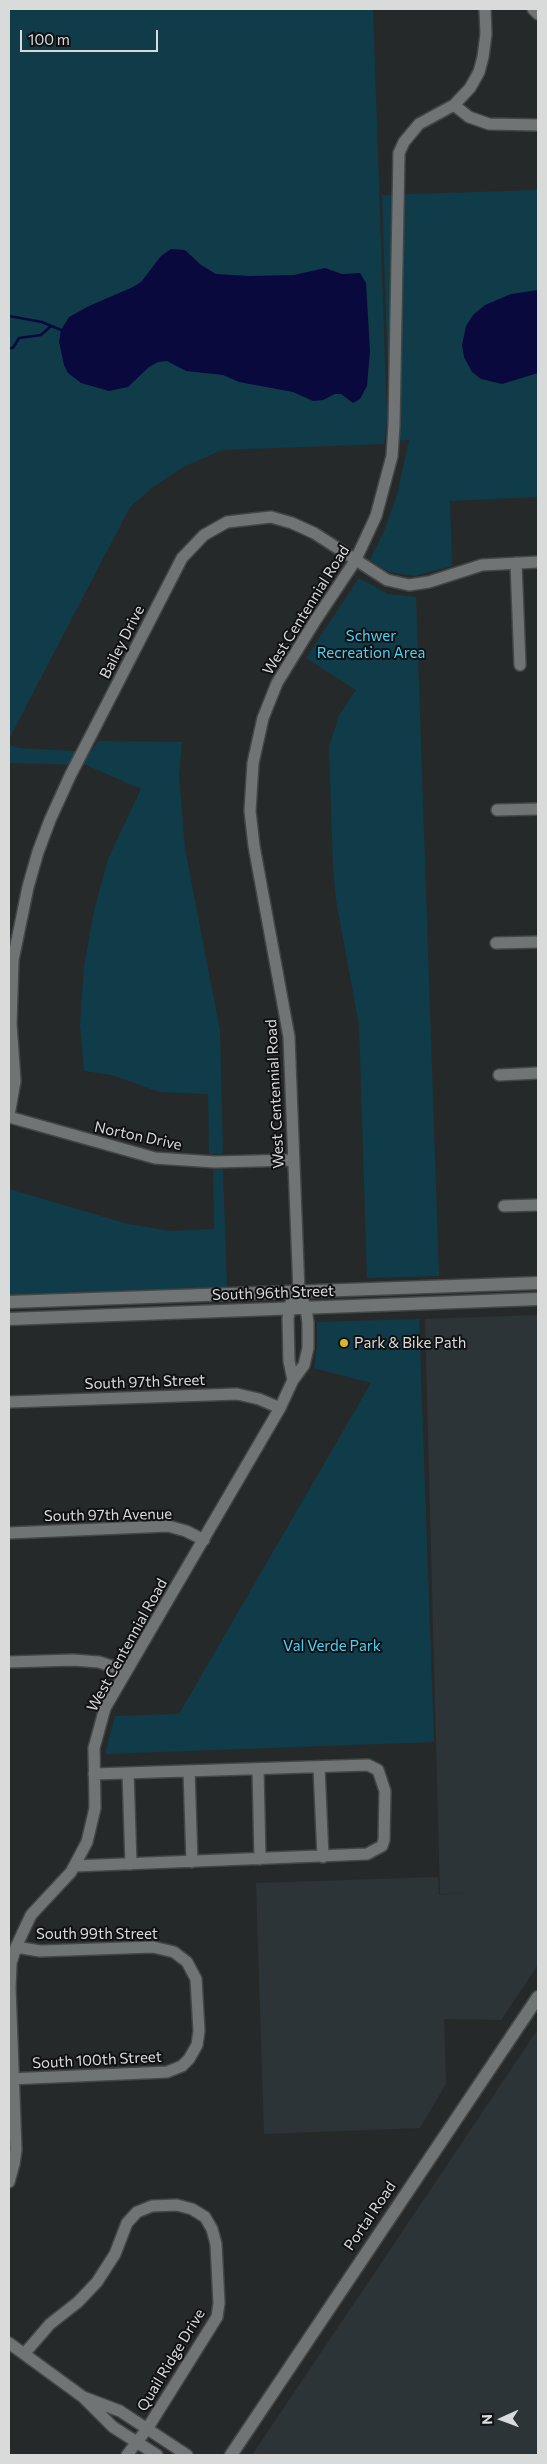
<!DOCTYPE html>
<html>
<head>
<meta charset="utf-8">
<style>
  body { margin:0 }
  #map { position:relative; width:547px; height:2464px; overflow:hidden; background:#26292a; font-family:Commissioner,sans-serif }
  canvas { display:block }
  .frame { position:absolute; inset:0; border:10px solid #d9dbdb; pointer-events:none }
  .north { position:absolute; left:477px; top:2394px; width:50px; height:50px; -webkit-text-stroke:4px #101112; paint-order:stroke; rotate:268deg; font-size:14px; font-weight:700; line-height:20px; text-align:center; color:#d9dbdb }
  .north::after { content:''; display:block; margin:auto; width:18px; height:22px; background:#d9dbdb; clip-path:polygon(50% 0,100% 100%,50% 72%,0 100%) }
  .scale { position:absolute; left:20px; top:30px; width:138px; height:22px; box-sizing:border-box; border:2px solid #d9dbdb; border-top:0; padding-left:6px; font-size:15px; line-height:18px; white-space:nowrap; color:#d9dbdb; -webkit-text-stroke:4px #101112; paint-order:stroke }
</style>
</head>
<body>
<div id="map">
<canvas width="547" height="2464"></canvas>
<div class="frame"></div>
<div class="north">N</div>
<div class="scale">100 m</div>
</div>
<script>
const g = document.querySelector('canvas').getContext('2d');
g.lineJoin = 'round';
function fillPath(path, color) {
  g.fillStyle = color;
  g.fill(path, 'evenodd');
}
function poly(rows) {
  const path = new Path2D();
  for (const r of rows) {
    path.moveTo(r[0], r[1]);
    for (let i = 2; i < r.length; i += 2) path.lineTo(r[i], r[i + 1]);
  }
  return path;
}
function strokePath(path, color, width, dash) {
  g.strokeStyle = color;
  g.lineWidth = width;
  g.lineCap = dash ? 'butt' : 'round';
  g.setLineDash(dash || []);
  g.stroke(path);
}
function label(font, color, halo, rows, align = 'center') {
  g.font = font + ' Commissioner,sans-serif';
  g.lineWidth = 4;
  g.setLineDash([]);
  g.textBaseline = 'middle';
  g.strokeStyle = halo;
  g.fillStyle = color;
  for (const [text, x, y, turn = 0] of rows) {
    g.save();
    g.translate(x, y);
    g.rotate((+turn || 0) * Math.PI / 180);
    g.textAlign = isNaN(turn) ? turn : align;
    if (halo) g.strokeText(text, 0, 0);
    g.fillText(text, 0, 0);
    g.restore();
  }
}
const built = poly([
  [538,1315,538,1965,501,2020,444,2019,446,2084,420,2128,264,2134,256,1883,438,1877,439,1895,466,1893,440,1894,425,1319],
  [538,2029,538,2455,252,2455,449,2162]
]);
const green = poly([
  [9,9,373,9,387,420,384,444,222,450,183,467,153,487,130,507,9,739],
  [538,190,538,497,450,501,452,566,414,576,389,572,370,560,384,531,397,495,409,440,390,441,382,195],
  [359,578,388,594,416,597,439,1276,367,1278,359,1025,336,900,333,866,329,747,339,716,356,690,306,658],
  [98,741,182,742,179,776,185,849,220,1031,223,1154,209,1154,208,1094,160,1092,112,1075,84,1071,80,1025,84,966,94,911,108,859,141,789,86,765,9,763,9,745,18,748,91,752],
  [213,1169,223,1169,227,1287,9,1295,9,1189,128,1224,171,1231,214,1229],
  [419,1319,434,1742,105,1754,115,1716,179,1714,371,1383,314,1368,317,1346,317,1322]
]);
const water = poly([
  [171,249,185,250,201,265,216,274,249,276,294,275,325,268,342,274,360,273,366,283,370,351,367,386,360,399,353,403,341,394,335,394,323,400,313,401,293,392,239,382,223,375,186,371,167,361,158,362,149,367,128,387,109,391,81,383,68,373,64,365,59,342,61,330,69,317,89,306,133,287,141,282,161,256],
  [538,290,538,373,502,384,481,379,472,372,464,357,462,345,466,326,473,315,485,305,511,294]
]);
const stream = poly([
  [9,316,42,322,61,330],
  [9,348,13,348,19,338,41,335,51,326]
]);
const street = poly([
  [533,9,538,14],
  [454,105,469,117,489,124,538,125],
  [516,563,520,665],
  [497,810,538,809],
  [496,943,538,942],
  [499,1075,538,1073],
  [9,1115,15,1081,11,1024,13,960,28,887,38,852,50,820,70,776,182,558,204,535,227,522,271,517,292,523,314,533,387,580,409,585,429,582,482,565,538,562],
  [9,1117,155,1158,215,1162,294,1160],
  [504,1206,538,1205],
  [293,1380,289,1361,288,1318,292,1298,299,1292],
  [9,1402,237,1394,259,1399,280,1408],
  [9,1533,168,1526,186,1531,204,1540],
  [9,1662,73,1660,99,1662,126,1671],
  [319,1767,323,1857],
  [258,1769,260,1859],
  [189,1771,192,1862],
  [128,1773,131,1864],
  [75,1866,367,1854,382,1846,384,1840,385,1791,378,1770,368,1765,94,1774],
  [9,2079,167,2072,182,2066,189,2059,197,2045,199,2031,196,1979,187,1962,174,1952,153,1947,40,1951,16,1947],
  [9,2182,14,2164,16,2150,10,1988,11,1963,16,1947,31,1915,71,1872,87,1842,95,1808,94,1748,105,1708,280,1408,293,1380,304,1365,308,1348,308,1323,306,1308,299,1292,289,1037,254,846,250,811,253,763,263,718,277,683,315,621,355,561,376,516,392,456,394,425,399,153,404,142,419,124,454,105,470,88,479,72,483,57,486,34,485,9],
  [9,2343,83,2397],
  [24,2354,50,2324,78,2302,97,2282,115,2254,127,2223,137,2212,152,2206,177,2205,192,2209,205,2217,212,2229,216,2244,219,2303,217,2317,147,2429,127,2455],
  [157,2455,113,2427,83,2397,120,2411,187,2455]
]);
const secondary = poly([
  [9,1302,538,1283],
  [9,1319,538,1299],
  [231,2455,538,1997]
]);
const markers = [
  [344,1343,5,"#dcb233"]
];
const streetNames = [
  ["West Centennial Road",306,610,-58],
  ["Bailey Drive",122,642,-63],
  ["West Centennial Road",275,1094,-93],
  ["Norton Drive",138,1136,12],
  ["South 96th Street",273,1293,-2],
  ["South 97th Street",145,1382,-2],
  ["South 97th Avenue",108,1515,-1],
  ["West Centennial Road",127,1645,-61],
  ["South 99th Street",97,1934],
  ["South 100th Street",97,2060,-3],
  ["Portal Road",370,2216,-56],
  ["Quail Ridge Drive",171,2360,-59]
];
const parkNames = [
  ["Schwer",371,636],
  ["Recreation Area",371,653],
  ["Val Verde Park",332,1646]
];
const poiNames = [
  ["Park & Bike Path",354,1343]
];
fillPath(built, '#2c3438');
fillPath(green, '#103c49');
fillPath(water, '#09093d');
strokePath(stream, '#09093d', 2.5);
strokePath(street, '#444646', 14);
strokePath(secondary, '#444646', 15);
strokePath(street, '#717475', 11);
strokePath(secondary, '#717475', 12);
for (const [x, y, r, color] of markers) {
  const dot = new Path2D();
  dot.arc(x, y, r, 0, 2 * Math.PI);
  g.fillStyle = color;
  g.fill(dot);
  strokePath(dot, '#101112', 2);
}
label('15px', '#d9dbdb', '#101112', streetNames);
label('15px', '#4bd1f7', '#101112', parkNames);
label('15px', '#d9dbdb', '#101112', poiNames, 'left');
</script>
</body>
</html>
